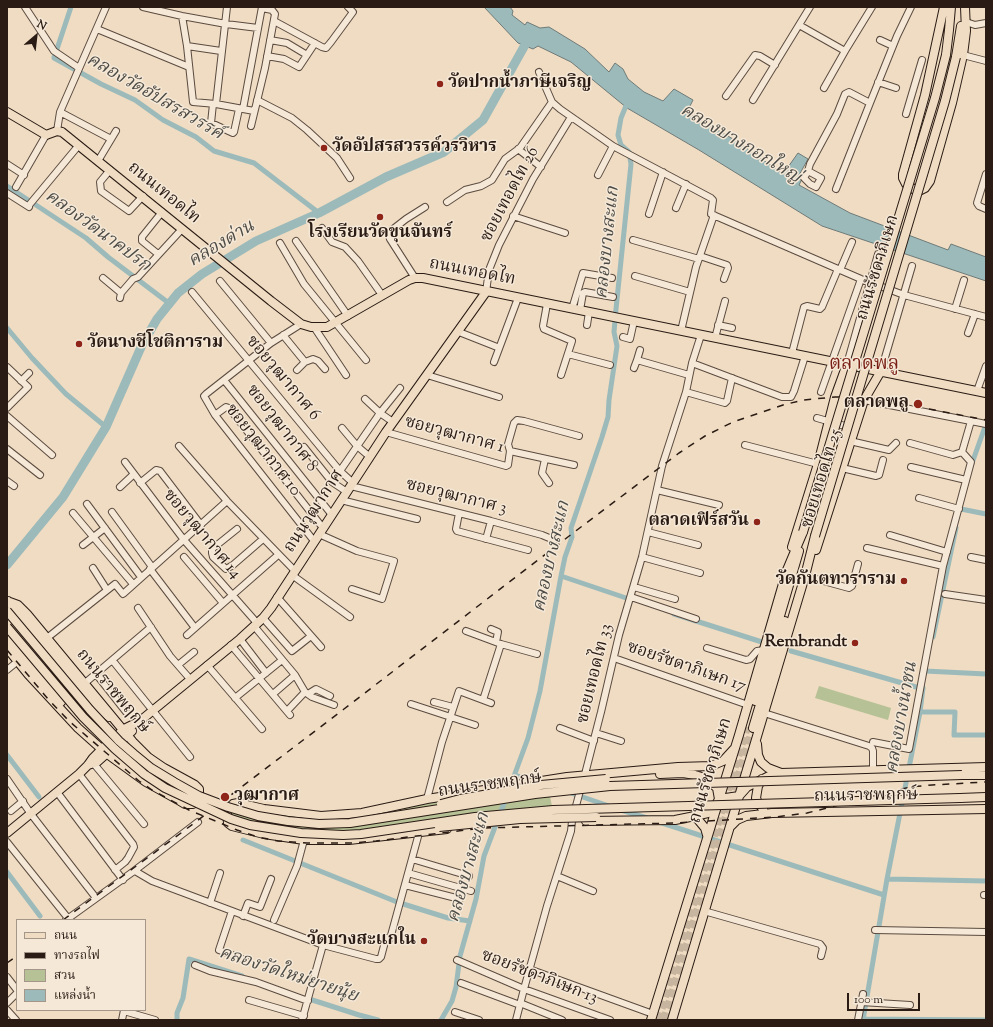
<!DOCTYPE html>
<html>
<head>
<meta charset="utf-8">
<style>
  body { margin:0 }
  #map { position:relative; width:993px; height:1027px; overflow:hidden; background:#efdcc2; font-family:"Sorts Mill Goudy","Noto Serif Thai",serif }
  canvas { display:block }
  .frame { position:absolute; inset:0; border:8px solid #2a1b14; pointer-events:none }
  .legend { position:absolute; left:16px; top:919px; width:130px; height:92px; box-sizing:border-box; background:#f5e8d7; border:1px solid #a49689; margin:0; padding:5px 7px; list-style:none; font-size:12px; color:#2a1b14 }
  .legend li { display:flex; align-items:center; gap:8px; height:20px }
  .legend b { width:20px; border:1px solid #a49689 }
  .north { position:absolute; left:16px; top:16px; width:40px; height:40px; -webkit-text-stroke:3px #f5e8d7; paint-order:stroke; rotate:28deg; font-size:11px; font-weight:700; line-height:16px; text-align:center; color:#2a1b14 }
  .north::after { content:''; display:block; margin:auto; width:14px; height:18px; background:#2a1b14; clip-path:polygon(50% 0,100% 100%,50% 72%,0 100%) }
  .scale { position:absolute; left:847px; top:993px; width:73px; height:18px; box-sizing:border-box; border:2px solid #2a1b14; border-top:0; padding-left:5px; font-size:12px; line-height:14px; white-space:nowrap; color:#2a1b14; -webkit-text-stroke:3px #f5e8d7; paint-order:stroke }
</style>
</head>
<body>
<div id="map">
<canvas width="993" height="1027"></canvas>
<div class="frame"></div>
<ul class="legend">
<li><b style="height:5px;background:#efdcc2"></b>ถนน</li>
<li><b style="height:5px;background:#2a1b14"></b>ทางรถไฟ</li>
<li><b style="height:11px;background:#b6c195"></b>สวน</li>
<li><b style="height:11px;background:#9cbaba"></b>แหล่งน้ำ</li>
</ul>
<div class="north">N</div>
<div class="scale">100 m</div>
</div>
<script>
const g = document.querySelector('canvas').getContext('2d');
g.lineJoin = 'round';
function fillPath(path, color) {
  g.fillStyle = color;
  g.fill(path, 'evenodd');
}
function poly(rows) {
  const path = new Path2D();
  for (const r of rows) {
    path.moveTo(r[0], r[1]);
    for (let i = 2; i < r.length; i += 2) path.lineTo(r[i], r[i + 1]);
  }
  return path;
}
function strokePath(path, color, width, dash) {
  g.strokeStyle = color;
  g.lineWidth = width;
  g.lineCap = dash ? 'butt' : 'round';
  g.setLineDash(dash || []);
  g.stroke(path);
}
function label(font, color, halo, rows, align = 'center') {
  g.font = font + ' "Sorts Mill Goudy","Noto Serif Thai",serif';
  g.lineWidth = 3;
  g.setLineDash([]);
  g.textBaseline = 'middle';
  g.strokeStyle = halo;
  g.fillStyle = color;
  for (const [text, x, y, turn = 0] of rows) {
    g.save();
    g.translate(x, y);
    g.rotate((+turn || 0) * Math.PI / 180);
    g.textAlign = isNaN(turn) ? turn : align;
    if (halo) g.strokeText(text, 0, 0);
    g.fillText(text, 0, 0);
    g.restore();
  }
}
const green = poly([
  [819,686,891,708,888,720,815,698],
  [547,782,552,806,521,815,356,837,232,823,230,811,234,806,323,818]
]);
const water = poly([
  [484,7,510,7,513,11,512,15,525,25,527,22,540,28,549,27,585,49,609,72,615,63,623,69,628,79,644,92,663,101,674,89,693,100,687,112,738,142,783,174,798,153,808,159,798,177,802,179,799,185,850,213,948,250,951,244,986,257,986,281,822,226,699,150,627,108,571,62,538,46,533,49,518,43,484,7]
]);
const canal = poly([
  [57,49,71,7],
  [54,57,54,58,101,84,135,100,163,120,196,137,214,151,254,163,319,213],
  [7,186,86,238,108,257,170,304],
  [7,328,32,358,66,394,106,427],
  [971,466,986,424],
  [961,509,986,514],
  [561,576,632,600],
  [674,614,762,642],
  [933,637,956,528],
  [791,651,923,689],
  [925,671,986,674],
  [920,712,955,712,954,735,986,735],
  [7,755,39,797],
  [515,775,533,781],
  [510,787,528,738,540,691,561,576,565,557,572,537,571,528,602,437,608,417,609,400,617,346,614,332,616,309,631,164,629,152,621,145,618,135,621,118,628,101],
  [568,792,609,806],
  [621,810,647,818],
  [659,822,884,895],
  [243,840,397,902,448,918,470,921],
  [7,872,40,916],
  [887,879,986,881],
  [306,998,359,1015,378,1020],
  [863,1019,986,1020],
  [177,1020,177,1013,183,998,189,959,242,976],
  [441,1020,452,1001,456,987,460,956,476,899,484,856,506,798],
  [863,1020,887,879,920,712,923,688]
]);
const river = poly([
  [7,565,63,497,106,427,142,345,157,319,178,293,202,274,256,241,319,213,386,177,444,152,483,120,530,36]
]);
const majorTunnel = poly([
  [658,1020,747,727],
  [664,1020,753,728]
]);
const minor = poly([
  [25,7,54,51,79,68],
  [143,7,182,16,226,24,258,28],
  [182,16,187,46,193,102,216,104,254,111],
  [274,21,322,47,326,48,331,42,353,12,348,7],
  [966,22,975,25,986,23],
  [799,25,845,51,872,7],
  [97,29,189,67],
  [270,40,287,43,307,55],
  [880,40,893,46],
  [187,46,221,51],
  [963,55,986,61],
  [267,56,284,59,299,67,315,43],
  [539,72,552,102,560,109,613,146,711,198,713,200,711,214,861,279,904,295,986,317],
  [878,82,896,88],
  [824,88,845,51],
  [726,96,755,55,760,56,775,65],
  [257,100,292,118,307,130,337,158,350,178],
  [753,100,810,7],
  [213,104,211,123,233,133,234,132,239,109],
  [216,104,227,7],
  [243,109,262,7],
  [60,112,111,139],
  [906,114,922,60],
  [251,126,265,68,275,14,272,10,262,8],
  [57,131,60,112,106,7],
  [518,149,541,167],
  [98,161,116,131],
  [7,164,24,175],
  [110,170,100,182,101,191,129,211,143,196],
  [808,171,821,178,816,187,810,184,804,178,808,171,810,164,837,114,845,94,849,92,870,103,897,36,911,7],
  [986,174,977,203,979,206,986,209],
  [598,175,613,146],
  [16,187,46,135],
  [836,189,870,103],
  [7,193,29,207],
  [447,202,465,190,481,186,492,180,505,159,520,148,552,102],
  [30,204,79,145],
  [676,208,686,184],
  [649,214,663,172],
  [513,216,565,233],
  [322,228,332,242,345,247,358,261,382,295],
  [633,240,699,259],
  [296,241,348,316],
  [280,243,304,284,366,360],
  [158,254,142,241,142,237,162,212],
  [700,256,727,265,728,268,724,279],
  [840,270,852,242],
  [635,276,690,292],
  [103,278,121,293],
  [415,278,390,239,388,233,406,219,425,207],
  [220,281,271,343],
  [192,292,340,471,353,483],
  [486,292,489,270,499,245,533,179,571,117],
  [120,298,121,293,133,279,138,277,182,229],
  [547,304,543,326,544,329,572,341,561,375],
  [572,309,583,273,612,278],
  [955,309,964,280],
  [580,310,583,293,585,292,613,297],
  [301,324,271,343,206,394,204,396,215,415,314,541],
  [587,325,589,312],
  [718,325,732,328],
  [314,327,346,375],
  [681,331,696,267,714,215],
  [459,332,497,347],
  [968,333,975,314],
  [283,335,305,362],
  [623,337,630,339,634,321],
  [715,338,725,301],
  [640,350,637,360,689,375],
  [792,353,804,307,807,306,820,309,822,307,838,269],
  [568,354,610,365],
  [494,362,518,298],
  [692,363,782,397,791,397,794,391,805,356],
  [847,364,878,254],
  [7,367,28,387,7,408],
  [634,368,637,360],
  [297,370,305,362,313,359,318,361,325,369],
  [881,371,912,266],
  [427,375,499,397],
  [224,380,332,515],
  [21,381,29,373],
  [977,391,986,366],
  [686,392,725,403,727,401,732,378],
  [821,392,861,279],
  [365,399,380,413,393,422],
  [864,400,986,424],
  [215,415,226,407,229,408,323,528],
  [7,416,52,455],
  [817,418,845,426,851,430],
  [342,428,357,446,370,457],
  [386,432,506,466,508,465,510,451,574,465],
  [850,441,889,450,896,443],
  [910,443,953,455,962,452],
  [745,445,818,464],
  [179,446,227,501,295,571],
  [304,447,332,482,347,492],
  [7,449,40,475],
  [510,451,508,444,514,423,517,420,524,421,579,436],
  [545,459,542,473,549,483],
  [125,462,184,540,257,623],
  [911,467,966,480],
  [842,468,876,476,879,475,883,460],
  [340,471,380,413,400,388],
  [7,481,14,486],
  [140,483,156,470,160,471,201,525],
  [351,486,491,521,542,535,554,540],
  [120,487,134,474],
  [657,490,719,505],
  [919,498,959,509],
  [341,500,417,519],
  [87,504,141,577],
  [112,512,152,567],
  [73,513,133,584],
  [459,513,456,529,457,531,528,550],
  [237,529,212,549,212,553,213,557,226,569,233,565,263,539],
  [648,532,698,545],
  [319,534,357,551,394,561,382,599,352,589],
  [890,535,947,552],
  [486,539,491,521],
  [83,545,105,528],
  [867,548,943,566],
  [184,557,223,603],
  [642,557,700,573],
  [971,557,986,560],
  [93,568,107,590],
  [150,569,195,628],
  [292,575,350,617],
  [805,576,849,588,852,586,858,564],
  [634,587,675,599],
  [945,594,986,600],
  [277,597,321,647],
  [631,597,696,619],
  [138,608,170,656,190,679],
  [263,618,292,651,311,636],
  [254,626,295,675,305,692,312,697,334,705],
  [491,629,498,632,496,642],
  [466,631,501,644,483,700],
  [187,635,278,555],
  [47,638,115,584,123,594,227,501],
  [240,639,266,673],
  [501,644,537,654],
  [231,645,290,715],
  [707,648,746,660,750,659,757,651,764,650],
  [614,658,748,705],
  [113,661,190,757],
  [178,665,194,652],
  [207,665,262,729],
  [7,670,18,661],
  [96,674,126,712],
  [85,683,151,627],
  [273,694,295,675],
  [308,694,316,689,330,696],
  [235,698,282,660],
  [434,702,453,707],
  [411,704,475,725],
  [287,711,305,692],
  [764,713,869,746,872,748,873,751,873,770],
  [560,728,594,741],
  [596,733,621,741],
  [873,742,909,749,943,566,971,462,962,452,971,421],
  [94,764,144,824],
  [79,774,133,844,134,847,128,858,125,862,115,870],
  [584,778,601,712,619,635,642,557,662,466,686,392,692,363,701,335],
  [7,779,31,814,96,898],
  [57,792,123,880],
  [427,799,442,742,459,691,491,703],
  [11,811,23,801],
  [7,842,67,917],
  [412,859,469,876],
  [135,871,152,881,323,945,376,959,379,959,381,957,386,938,390,939,419,833],
  [408,873,471,891],
  [557,876,593,891],
  [405,885,460,899],
  [984,895,986,895],
  [210,903,220,873],
  [232,911,219,950,245,960],
  [704,911,820,944,823,948,821,956],
  [243,916,248,903,260,907,271,879],
  [66,920,134,871,198,822],
  [274,920,297,866,304,840],
  [875,930,986,932],
  [457,960,524,989,610,1020],
  [195,965,210,971,256,982,308,1001],
  [529,969,653,1014],
  [7,977,17,990],
  [461,983,520,1005],
  [249,1000,304,1016],
  [861,1002,910,1005],
  [7,1003,17,993],
  [520,1003,562,1020],
  [7,1010,16,1020],
  [124,1011,155,1020],
  [455,1012,479,1020],
  [122,1020,124,1010],
  [302,1020,323,945],
  [516,1020,524,989,547,906,571,831,572,821,581,787],
  [858,1020,863,994]
]);
const major = poly([
  [944,7,925,95,903,174,903,178,906,184,915,190,921,190,925,188,930,181,952,103,963,55,966,31,965,7],
  [946,55,949,30,951,7],
  [956,57,961,26],
  [7,112,46,135,57,131,62,132,271,301,301,324,311,327,327,327,409,280,415,278,423,278,986,393],
  [792,547,818,464,835,397,847,364],
  [816,550,864,400,881,371],
  [7,601,18,605,27,614,133,742,148,757,164,768,195,785,199,789,199,796,197,800,193,804,185,804,180,801,146,782,106,753,78,728,28,674,7,648],
  [8,601,96,706,109,717],
  [7,638,61,702],
  [755,701,799,551],
  [753,728,785,621],
  [757,744,758,755,761,762,768,768,781,773],
  [88,765,97,762,132,731],
  [660,774,683,773,695,775,705,778,717,788,719,799,715,807,708,813,690,817],
  [962,775,986,775],
  [762,779,758,786,756,798,758,803,763,809],
  [960,798,986,797],
  [719,799,739,796,747,787,771,775,781,773,986,767],
  [695,816,705,828,707,835],
  [586,821,675,820,695,816],
  [731,826,737,820,746,816,772,813,986,809],
  [447,829,349,840,304,840,264,834,232,826,228,823,227,813,228,808,233,804,238,803,264,809,321,816,362,813,427,799,567,777,678,767,711,766,723,761,734,749],
  [7,833,79,774,88,765,93,758,110,741,126,728,140,721,240,639,263,618,271,608,386,432,486,292],
  [651,1020,739,735,787,570,803,532],
  [672,1020,805,576,815,536]
]);
const rail = poly([
  [7,650,48,699,69,721,139,781,152,790,189,810,237,830,258,837,278,841,307,843,353,843,376,841,482,828,674,823,775,817,807,813,910,787,932,785,986,782],
  [63,920,181,833,344,709,577,530,679,453,705,436,733,422,783,405,803,400,835,397,872,398,986,420],
  [7,963,17,956]
]);
const majorBridge = poly([
  [803,532,935,98,946,55],
  [815,536,945,101,956,57],
  [7,611,90,710,119,741,134,754,151,768,174,782,199,796,228,807,258,816,288,821,319,824,350,823,535,794,610,786,962,775],
  [7,627,83,717,115,749,144,774,165,788,231,819,250,825,269,828,301,833,343,835,361,834,475,817,553,810,960,798],
  [441,804,460,799,541,785,606,779],
  [439,827,520,819,596,817]
]);
const markers = [
  [440,84,4,"#8f2418"],
  [324,148,4,"#8f2418"],
  [380,217,4,"#8f2418"],
  [79,344,4,"#8f2418"],
  [918,404,5,"#8f2418"],
  [757,522,4,"#8f2418"],
  [904,581,4,"#8f2418"],
  [855,643,4,"#8f2418"],
  [225,797,5,"#8f2418"],
  [424,941,4,"#8f2418"]
];
const poiNames = [
  ["วัดปากน้ำภาษีเจริญ",448,84,"left"],
  ["วัดอัปสรสวรรค์วรวิหาร",332,148,"left"],
  ["โรงเรียนวัดขุนจันทร์",380,234,"center"],
  ["วัดนางชีโชติการาม",87,344,"left"],
  ["ตลาดพลู",909,404],
  ["ตลาดเฟิร์สวัน",749,522],
  ["วัดกันตทาราราม",896,581],
  ["Rembrandt",847,643],
  ["วุฒากาศ",234,797,"left"],
  ["วัดบางสะแกใน",416,941]
];
const streetNames = [
  ["ถนนเทอดไท",163,194,39],
  ["ซอยเทอดไท 26",511,195,-62],
  ["ถนนรัชดาภิเษก",879,268,-73],
  ["ถนนเทอดไท",472,273,11],
  ["ซอยวุฒากาศ 6",282,379,50],
  ["ซอยวุฒากาศ 8",281,429,52],
  ["ซอยวุฒากาศ 1",454,436,15],
  ["ซอยวุฒากาศ 10",262,451,52],
  ["ซอยเทอดไท 25",823,479,-73],
  ["ซอยวุฒากาศ 3",456,498,14],
  ["ถนนวุฒากาศ",315,512,-57],
  ["ซอยวุฒากาศ 14",201,535,50],
  ["ซอยรัชดาภิเษก 17",686,668,19],
  ["ซอยเทอดไท 33",596,674,-76],
  ["ถนนราชพฤกษ์",112,692,50],
  ["ถนนรัชดาภิเษก",712,771,-73],
  ["ถนนราชพฤกษ์",490,786,-8],
  ["ถนนราชพฤกษ์",866,797,-1],
  ["ซอยรัชดาภิเษก 13",539,978,21]
];
const waterNames = [
  ["คลองวัดอัปสรสวรรค์",154,98,30],
  ["คลองบางกอกใหญ่",740,145,31],
  ["คลองวัดนาคปรก",97,232,36],
  ["คลองบางสะแก",609,243,-84],
  ["คลองด่าน",222,245,-31],
  ["คลองบางสะแก",553,557,-77],
  ["คลองบางน้ำชน",903,718,-80],
  ["คลองบางสะแก",470,868,-74],
  ["คลองวัดใหม่ยายนุ้ย",288,976,18]
];
const quarterNames = [
  ["ตลาดพลู",864,366]
];
fillPath(green, '#b6c195');
fillPath(water, '#9cbaba');
strokePath(water, '#6e7a78', 1);
strokePath(canal, '#9cbaba', 5);
strokePath(river, '#9cbaba', 9);
strokePath(majorTunnel, '#c8b59f', 8, [8, 4]);
strokePath(minor, '#5b4b40', 8);
strokePath(major, '#2a1b14', 10);
strokePath(minor, '#f5e8d7', 6);
strokePath(major, '#efdcc2', 8);
strokePath(rail, '#2a1b14', 1.5, [7, 7]);
strokePath(majorBridge, '#2a1b14', 10, []);
strokePath(majorBridge, '#efdcc2', 8);
for (const [x, y, r, color] of markers) {
  const dot = new Path2D();
  dot.arc(x, y, r, 0, 2 * Math.PI);
  g.fillStyle = color;
  g.fill(dot);
  strokePath(dot, '#f5e8d7', 1.5);
}
label('bold 17px', '#2a1b14', '#f5e8d7', poiNames, 'right');
label('17px', '#2a1b14', '#f5e8d7', streetNames);
label('italic 18px', '#4c4b46', '#f5e8d7', waterNames);
label('19px', '#7a1f14', '#f5e8d7', quarterNames);
</script>
</body>
</html>
